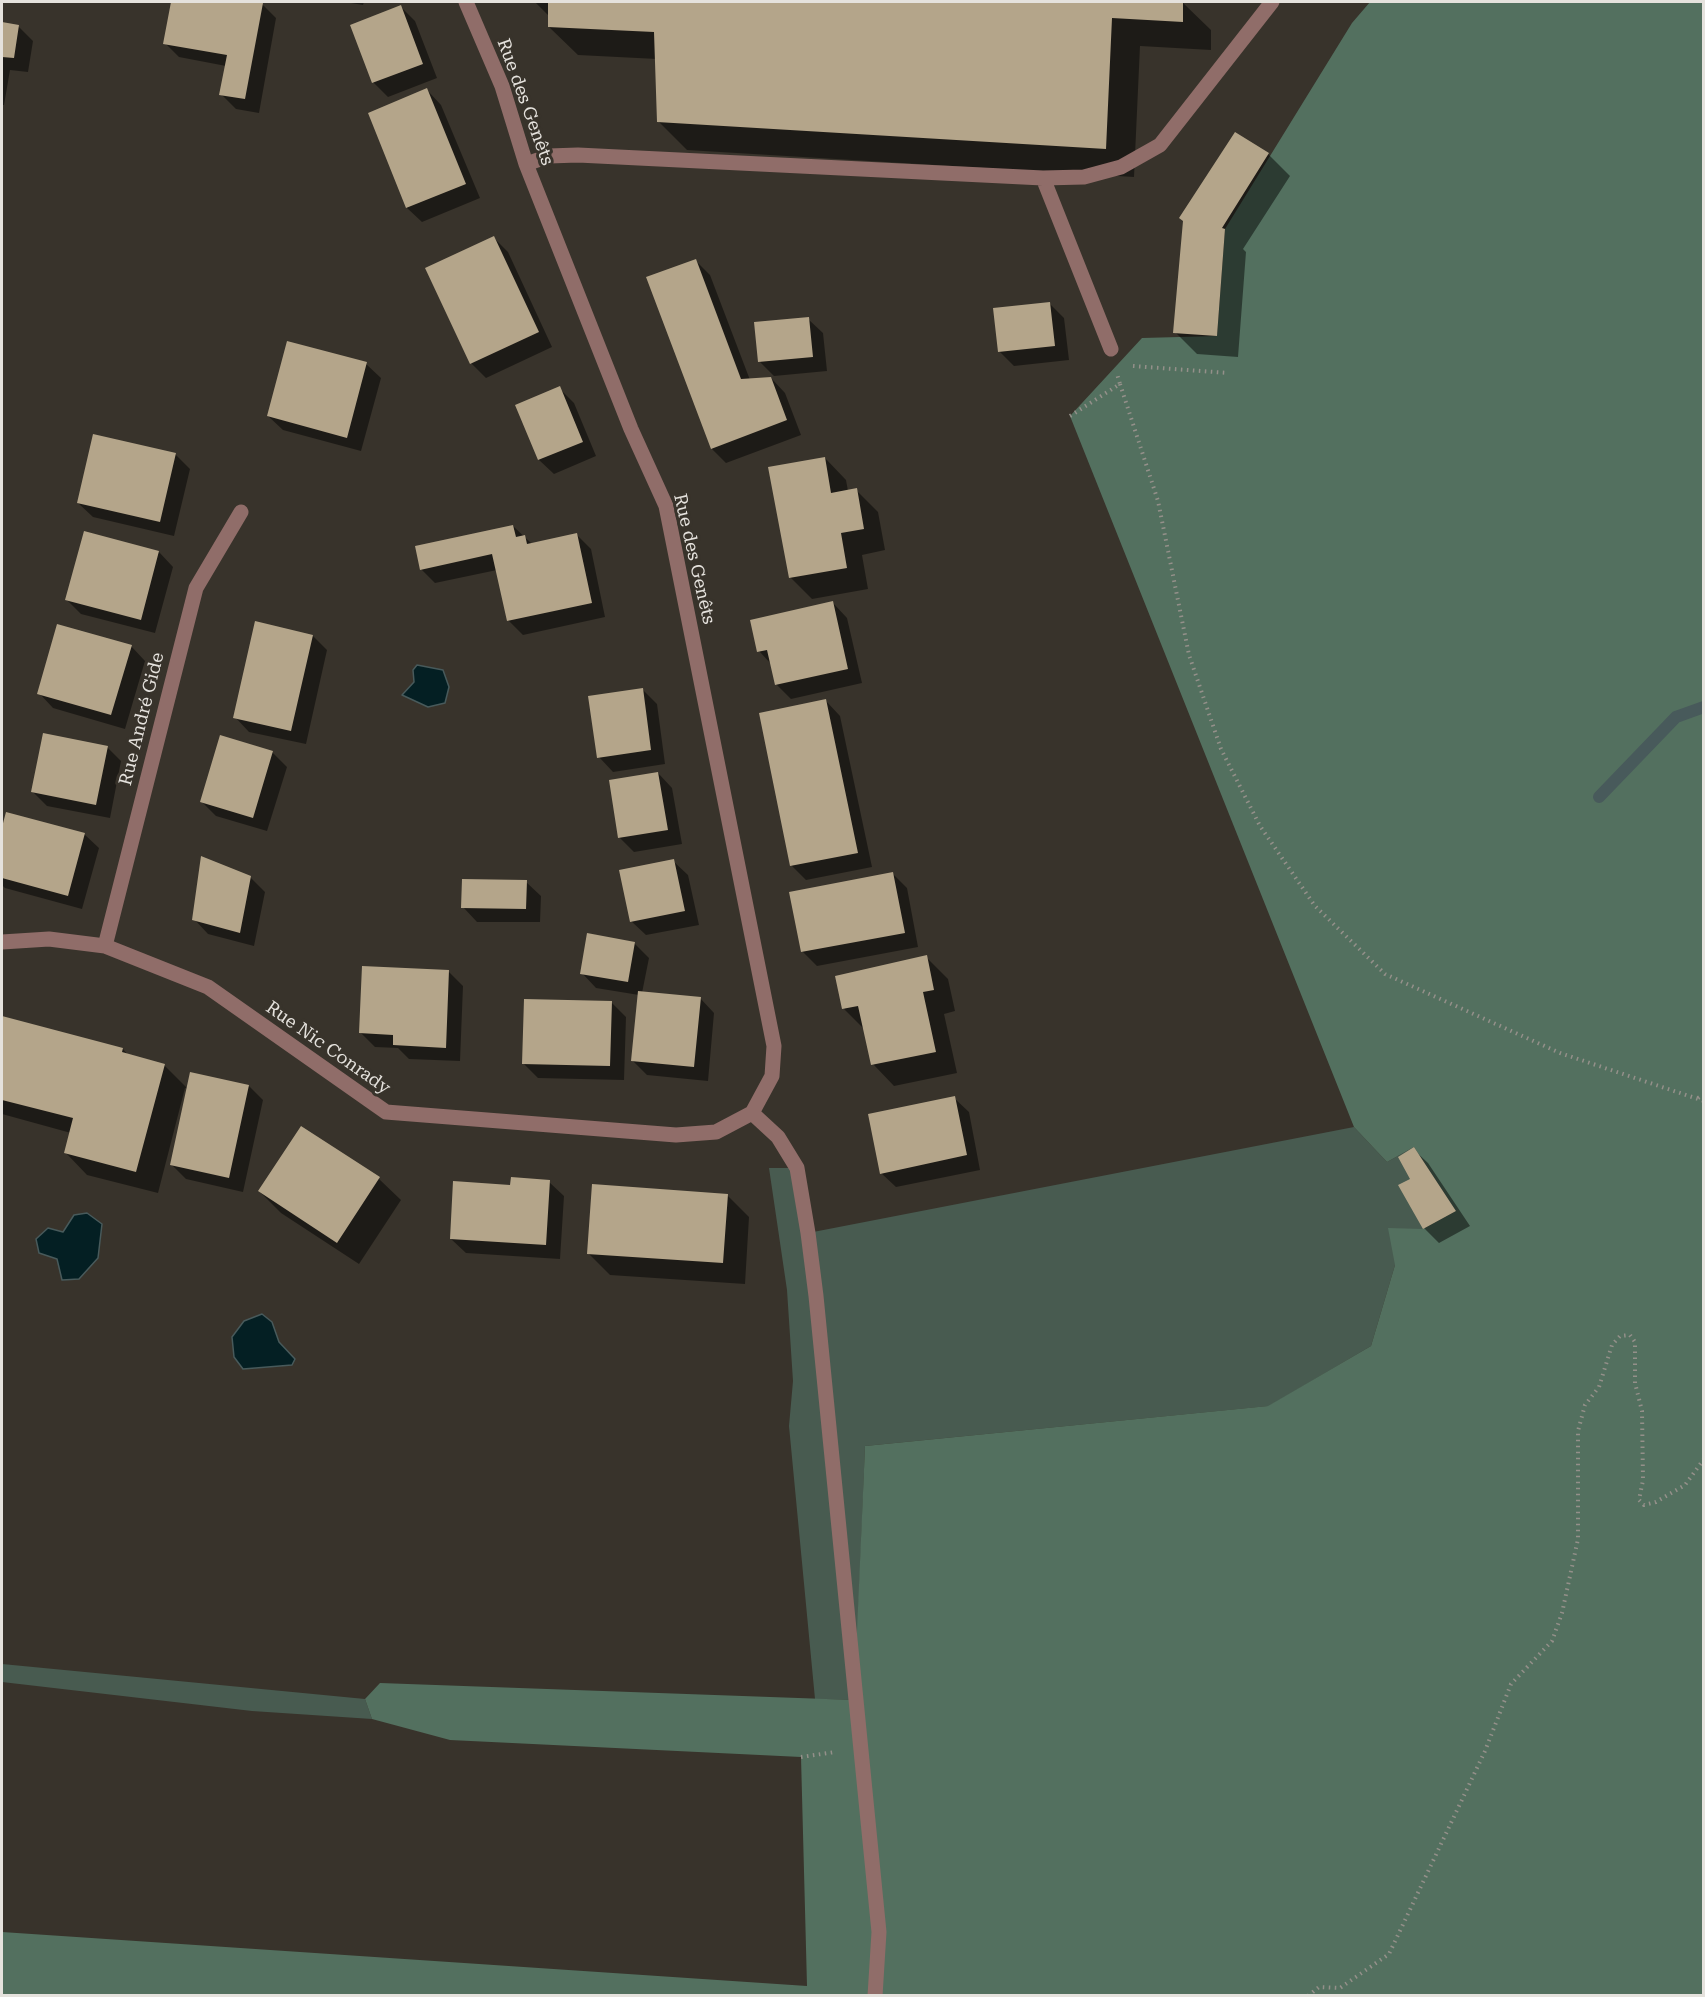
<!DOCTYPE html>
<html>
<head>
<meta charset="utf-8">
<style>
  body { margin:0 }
  #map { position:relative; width:1705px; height:1997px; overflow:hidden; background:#38332b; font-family:"Roboto Serif",serif }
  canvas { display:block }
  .frame { position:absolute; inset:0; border:3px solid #e5e2dd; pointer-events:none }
</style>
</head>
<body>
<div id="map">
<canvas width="1705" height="1997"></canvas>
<div class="frame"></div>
</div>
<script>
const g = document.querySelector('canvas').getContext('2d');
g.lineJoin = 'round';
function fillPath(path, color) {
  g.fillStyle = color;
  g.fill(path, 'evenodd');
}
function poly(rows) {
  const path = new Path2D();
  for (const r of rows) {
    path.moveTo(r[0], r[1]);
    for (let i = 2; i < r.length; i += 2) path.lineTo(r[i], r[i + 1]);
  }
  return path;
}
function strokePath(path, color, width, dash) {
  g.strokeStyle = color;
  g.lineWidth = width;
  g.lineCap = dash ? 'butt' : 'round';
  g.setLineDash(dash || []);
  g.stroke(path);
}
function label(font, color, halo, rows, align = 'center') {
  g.font = font + ' "Roboto Serif",serif';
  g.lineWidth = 6;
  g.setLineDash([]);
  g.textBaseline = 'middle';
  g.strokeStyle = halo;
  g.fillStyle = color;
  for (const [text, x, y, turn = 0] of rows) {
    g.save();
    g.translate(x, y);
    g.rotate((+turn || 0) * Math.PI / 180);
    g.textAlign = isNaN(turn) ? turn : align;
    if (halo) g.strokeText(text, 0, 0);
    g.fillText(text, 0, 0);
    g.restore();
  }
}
const green = poly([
  [1354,1127,1387,1162,1414,1147,1456,1211,1423,1229,1395,1265,1371,1346,1269,1406,865,1446,855,1700,815,1699,789,1426,793,1381,787,1290,769,1168,797,1168,808,1233],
  [2,1664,365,1699,372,1719,252,1711,2,1682]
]);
const forest = poly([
  [1370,2,1703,2,1703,1995,436,1996,416,1994,414,1996,2,1996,2,1932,807,1986,801,1757,450,1740,372,1719,365,1699,380,1683,854,1700,865,1446,1268,1406,1371,1346,1395,1265,1388,1228,1423,1229,1456,1211,1414,1147,1387,1162,1354,1127,1070,416,1142,338,1217,336,1225,229,1352,23]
]);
const water = poly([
  [417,665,443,670,449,687,445,703,428,707,402,695,414,682,413,670,417,665],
  [87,1213,102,1224,98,1258,79,1279,62,1280,57,1259,39,1253,36,1239,48,1228,63,1232,74,1215,87,1213],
  [262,1314,272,1322,279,1342,295,1359,292,1365,243,1369,234,1357,232,1337,244,1321,262,1314]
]);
const shadow = poly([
  [172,2,248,2,262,4,276,18,259,113,236,109,221,94,226,66,179,57,165,43],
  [345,2,364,2,363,5],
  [535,2,1182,2,1211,30,1211,50,1140,46,1134,177,687,150,658,121,657,59,578,55,549,27,549,16],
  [401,7,415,21,437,78,388,97,373,82],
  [2,24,19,27,33,41,28,72,10,70,4,105,2,105],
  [427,90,441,105,480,198,422,222,407,208,369,114],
  [1235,134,1268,154,1290,176,1243,249,1246,252,1238,357,1197,354,1175,332],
  [494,238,508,252,552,347,486,378,471,363,427,268],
  [695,260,710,275,750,380,771,378,785,393,801,435,726,463,712,449],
  [1050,304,1064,318,1069,360,1014,366,999,351],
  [808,319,823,333,827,371,774,376,760,362],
  [366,364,381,378,361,451,283,430,268,416],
  [559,388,574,403,596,456,554,474,539,460,517,405],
  [175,454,190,469,174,536,93,517,78,503],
  [825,458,846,480,848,491,856,490,878,512,885,550,862,555,868,589,812,599,790,577],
  [513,526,532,544,576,534,591,549,605,617,523,635,508,620,497,570,435,583,421,569],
  [159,552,173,567,155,633,81,614,67,600],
  [833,603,847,618,862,683,791,699,776,684,772,665,759,651],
  [313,636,327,650,306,744,249,732,235,717],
  [131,646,145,661,125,729,53,708,39,693],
  [642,689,657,704,665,764,613,772,599,757],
  [826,701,840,716,872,867,806,880,792,866],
  [107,747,121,761,110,818,47,806,32,791],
  [272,752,287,767,267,831,216,816,202,802],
  [658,773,672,788,682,844,634,852,620,838,610,781],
  [7,814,84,834,99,848,82,909,5,888,2,885,2,833],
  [673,861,688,875,699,925,646,935,631,921],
  [892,873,907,888,918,947,817,966,802,951],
  [250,877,265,892,254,946,208,934,194,919],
  [526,882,541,896,540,922,477,922,463,907],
  [634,943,649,958,642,993,700,998,714,1013,708,1081,647,1075,633,1061,639,995,596,988,582,973],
  [926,957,948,979,955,1011,944,1014,957,1073,894,1086,873,1064,865,1030,844,1009],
  [449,972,463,986,460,1061,409,1059,398,1048,375,1047,360,1032],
  [612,1003,626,1017,624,1080,538,1078,523,1063],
  [2,1017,123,1049,129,1056,164,1065,188,1089,185,1088,158,1193,87,1175,66,1153,71,1133,2,1114],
  [249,1086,263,1100,243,1192,186,1179,172,1165],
  [954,1098,969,1112,980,1170,896,1187,881,1173],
  [1413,1149,1428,1163,1470,1226,1439,1243,1425,1229,1401,1185,1412,1179],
  [379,1179,401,1200,359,1264,281,1213,259,1191],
  [549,1182,564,1196,560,1259,466,1253,451,1239,512,1186],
  [727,1195,749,1217,745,1284,610,1275,589,1254]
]);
const stream = poly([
  [1599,797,1676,717,1704,707]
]);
const building = poly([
  [171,2,263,3,245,99,219,95,227,55,163,44],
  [548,2,1183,2,1183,22,1112,18,1106,149,657,122,654,32,548,27],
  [401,5,423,64,372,83,350,25],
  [2,22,19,25,14,58,2,57],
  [427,88,466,184,406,208,368,113],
  [1235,132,1269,153,1222,228,1225,229,1217,336,1173,333,1183,221,1179,218],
  [494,236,539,332,470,364,425,268],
  [696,259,741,379,771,377,787,420,711,449,646,277],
  [1050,302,1055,346,998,352,993,308],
  [809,317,813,357,758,362,754,322],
  [287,341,367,362,347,438,267,416],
  [560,386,583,442,538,460,515,405],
  [93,434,176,453,160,522,77,503],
  [825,457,831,493,857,488,864,529,841,533,847,568,789,578,768,467],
  [513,525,516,537,525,535,527,544,577,533,592,603,507,621,492,554,420,570,415,546],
  [84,531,159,551,141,620,65,600],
  [833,601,848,669,775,685,767,650,757,652,750,620],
  [255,621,313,635,291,731,233,718],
  [57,624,132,645,111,715,37,694],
  [643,688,651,750,597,758,588,696],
  [826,699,858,853,790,866,759,713],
  [43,733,108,746,96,805,31,792],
  [220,735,273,751,253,818,200,802],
  [658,772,668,830,618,838,609,780],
  [6,812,85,833,68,896,2,878,2,827],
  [201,856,251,876,240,933,192,920],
  [674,859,685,911,630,922,619,870],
  [893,872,905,933,801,952,789,892],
  [462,879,527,880,526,909,461,908],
  [587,933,635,942,628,982,580,974],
  [927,955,934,990,923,992,936,1052,871,1065,858,1006,842,1009,835,976],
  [362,966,449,970,446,1048,393,1045,393,1035,359,1033],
  [638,991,701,997,694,1067,631,1061],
  [524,999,612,1001,610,1066,522,1064],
  [2,1016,123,1048,122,1052,165,1064,136,1172,64,1153,73,1118,2,1100],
  [190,1072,249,1085,229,1178,170,1165],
  [955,1096,967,1155,880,1174,868,1114],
  [301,1126,380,1177,337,1243,258,1191],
  [1414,1147,1456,1211,1423,1229,1398,1185,1410,1179,1398,1157],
  [511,1177,550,1180,546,1245,450,1239,453,1181,510,1185],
  [592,1184,728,1194,723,1263,587,1254]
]);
const path = poly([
  [1133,366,1228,373],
  [1120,384,1158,501,1189,655,1221,749,1260,826,1315,906,1385,974,1560,1053,1704,1101],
  [1070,416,1120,384,1117,374],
  [1698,1098,1704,1094],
  [801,1757,835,1752],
  [1308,1996,1319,1987,1340,1988,1389,1954,1485,1751,1511,1684,1552,1641,1562,1613,1578,1539,1578,1431,1585,1405,1599,1387,1612,1345,1620,1336,1630,1335,1635,1342,1635,1383,1642,1411,1643,1480,1639,1500,1644,1505,1656,1502,1685,1485,1704,1459]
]);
const minor = poly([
  [466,2,502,86,526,164,631,429,666,506,774,1046,772,1076,752,1113],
  [526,164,549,156,578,155,1043,178,1084,177,1121,167,1160,145,1272,2],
  [1043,178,1111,349],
  [2,942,49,939,105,946,208,987,386,1112,676,1135,716,1132,752,1113],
  [105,946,196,588,241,512],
  [752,1113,778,1137,797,1168,808,1233,816,1296,879,1932,875,1996]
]);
const streetNames = [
  ["Rue des Genêts",525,102,70],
  ["Rue des Genêts",694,559,77],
  ["Rue André Gide",142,719,-76],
  ["Rue Nic Conrady",328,1048,35]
];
fillPath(green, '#485b50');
fillPath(forest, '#53705f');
fillPath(water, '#041f23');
strokePath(water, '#485a5b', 1.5);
fillPath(shadow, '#0007');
strokePath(stream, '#485a5b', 12);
fillPath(building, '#b4a58a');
strokePath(path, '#94908a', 4, [1.5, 4.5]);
strokePath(minor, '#906d69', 15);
label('18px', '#e5e2dd', '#38332b', streetNames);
</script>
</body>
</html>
